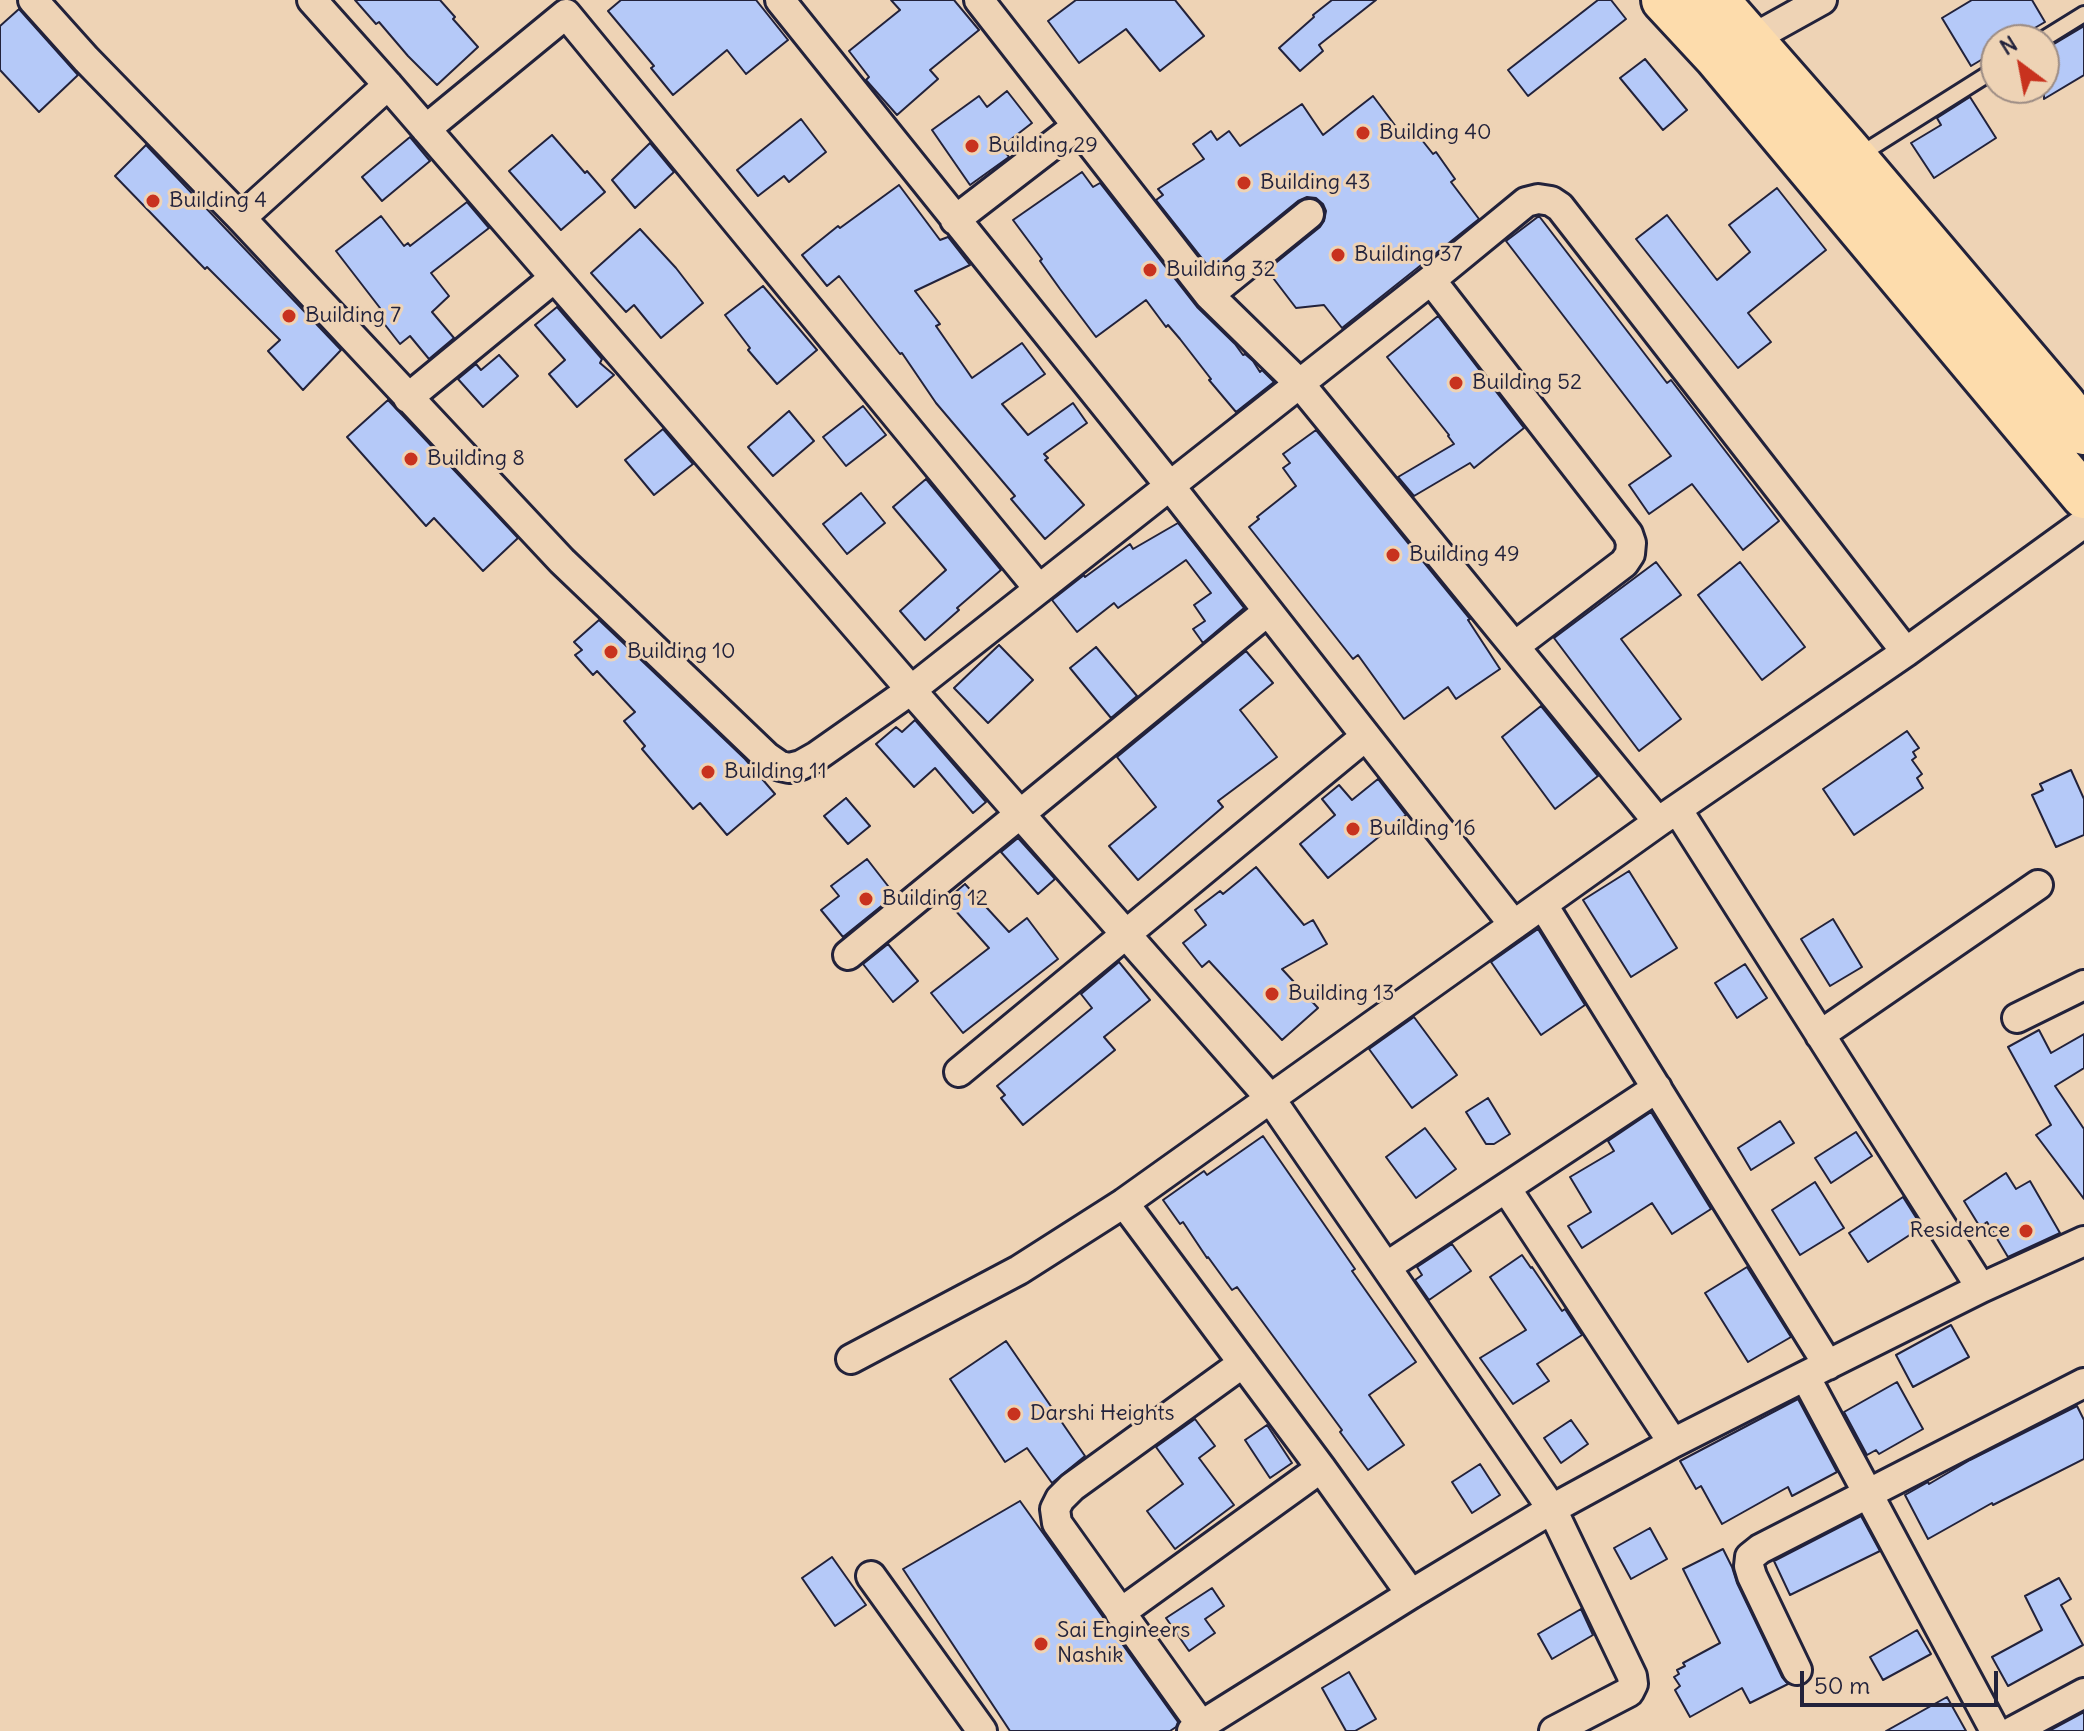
<!DOCTYPE html>
<html>
<head>
<meta charset="utf-8">
<style>
  body { margin:0 }
  #map { position:relative; width:2084px; height:1731px; overflow:hidden; background:#eed3b5; font-family:Delius,sans-serif }
  canvas { display:block }
  .north { position:absolute; left:1980px; top:24px; width:80px; height:80px; box-sizing:border-box; background:#eed3b5; border:2px solid #9c8c84; border-radius:50%; rotate:328deg; font-size:22px; font-weight:700; line-height:32px; text-align:center; color:#22223b }
  .north::after { content:''; display:block; margin:auto; width:28px; height:36px; background:#c8321e; clip-path:polygon(50% 0,100% 100%,50% 72%,0 100%) }
  .scale { position:absolute; left:1800px; top:1671px; width:198px; height:36px; box-sizing:border-box; border:4px solid #22223b; border-top:0; padding-left:10px; font-size:24px; line-height:28px; white-space:nowrap; color:#22223b; -webkit-text-stroke:6px #eed3b5; paint-order:stroke }
</style>
</head>
<body>
<div id="map">
<canvas width="2084" height="1731"></canvas>
<div class="north">N</div>
<div class="scale">50 m</div>
</div>
<script>
const g = document.querySelector('canvas').getContext('2d');
g.lineJoin = 'round';
function fillPath(path, color) {
  g.fillStyle = color;
  g.fill(path, 'evenodd');
}
function poly(rows) {
  const path = new Path2D();
  for (const r of rows) {
    path.moveTo(r[0], r[1]);
    for (let i = 2; i < r.length; i += 2) path.lineTo(r[i], r[i + 1]);
  }
  return path;
}
function strokePath(path, color, width, dash) {
  g.strokeStyle = color;
  g.lineWidth = width;
  g.lineCap = dash ? 'butt' : 'round';
  g.setLineDash(dash || []);
  g.stroke(path);
}
function label(font, color, halo, rows, align = 'center') {
  g.font = font + ' Delius,sans-serif';
  g.lineWidth = 6;
  g.setLineDash([]);
  g.textBaseline = 'middle';
  g.strokeStyle = halo;
  g.fillStyle = color;
  for (const [text, x, y, turn = 0] of rows) {
    g.save();
    g.translate(x, y);
    g.rotate((+turn || 0) * Math.PI / 180);
    g.textAlign = isNaN(turn) ? turn : align;
    if (halo) g.strokeText(text, 0, 0);
    g.fillText(text, 0, 0);
    g.restore();
  }
}
const building = poly([
  [355,0,440,0,455,17,453,19,478,47,437,85,408,56,379,22,376,24,355,0],
  [621,0,756,0,788,40,746,74,727,50,673,95,651,68,654,66,608,11,621,0],
  [891,0,954,0,979,30,930,70,938,79,897,115,866,80,869,77,849,51,900,10,891,0],
  [1076,0,1175,0,1204,36,1160,71,1126,29,1079,63,1048,21,1076,0],
  [1332,0,1376,0,1319,45,1323,51,1300,71,1279,48,1314,17,1313,15,1332,0],
  [1598,0,1611,0,1626,19,1528,96,1508,70,1598,0],
  [1972,0,2032,0,2045,22,2014,40,1996,40,1996,51,1971,66,1942,18,1972,0],
  [19,9,78,75,39,112,0,70,0,26,19,9],
  [2084,26,2084,75,2044,99,2044,50,2084,26],
  [1645,59,1687,110,1663,130,1620,78,1645,59],
  [1007,91,1032,123,1001,147,1009,157,970,185,932,130,979,96,987,107,1007,91],
  [1373,96,1400,132,1410,125,1433,154,1436,152,1455,179,1451,182,1479,219,1342,328,1324,305,1296,308,1267,270,1320,227,1324,221,1326,211,1323,204,1316,198,1307,197,1298,201,1212,271,1156,200,1163,195,1158,189,1204,159,1193,144,1211,131,1217,140,1229,131,1240,146,1302,104,1323,135,1373,96],
  [1970,97,1996,138,1934,178,1911,143,1941,125,1937,118,1970,97],
  [801,119,826,152,789,182,784,176,758,196,737,170,801,119],
  [552,135,585,173,587,171,605,192,561,230,509,171,552,135],
  [410,137,430,161,382,201,362,177,410,137],
  [650,143,674,172,635,208,612,180,650,143],
  [146,145,341,350,303,390,268,351,280,340,207,267,205,269,115,176,146,145],
  [1082,172,1093,187,1100,183,1197,307,1235,344,1243,355,1245,354,1253,361,1260,372,1262,370,1274,382,1236,412,1209,380,1211,379,1180,339,1168,325,1166,327,1146,300,1096,337,1060,289,1040,261,1042,259,1013,220,1082,172],
  [899,185,940,240,948,237,970,265,915,291,940,324,936,326,972,378,1022,343,1045,374,1002,404,1028,435,1073,403,1087,423,1044,454,1048,458,1045,460,1084,505,1045,539,1011,499,1015,496,936,403,902,353,900,354,839,276,827,286,802,255,838,226,840,228,899,185],
  [1777,188,1826,250,1748,313,1771,342,1738,368,1636,239,1667,215,1717,280,1750,252,1729,225,1777,188],
  [467,202,489,228,431,273,449,296,432,312,454,338,429,359,410,336,400,344,375,312,380,308,336,251,381,216,404,246,408,243,410,246,467,202],
  [1539,216,1667,383,1671,380,1779,521,1743,550,1692,484,1649,514,1629,485,1671,456,1506,241,1539,216],
  [640,229,676,268,703,303,661,338,634,305,626,312,591,273,640,229],
  [763,286,817,350,777,384,748,350,750,348,725,315,763,286],
  [557,307,602,359,600,363,614,375,577,407,549,374,565,360,535,325,557,307],
  [1438,316,1524,428,1474,468,1470,463,1414,496,1398,477,1454,444,1448,436,1449,435,1387,357,1438,316],
  [499,355,518,376,483,407,458,379,476,364,481,370,499,355],
  [388,400,518,538,483,571,434,518,426,526,347,437,388,400],
  [863,406,886,435,846,466,823,437,863,406],
  [789,411,814,441,773,476,748,447,789,411],
  [663,429,693,464,654,495,625,460,663,429],
  [1316,430,1470,619,1468,620,1500,669,1456,699,1448,687,1404,719,1358,655,1353,659,1249,527,1259,519,1257,517,1296,486,1283,468,1290,463,1283,454,1316,430],
  [926,479,1001,570,957,608,959,610,925,640,900,611,946,570,893,507,926,479],
  [861,493,885,523,847,554,823,524,861,493],
  [1178,523,1244,608,1203,643,1193,629,1205,621,1194,605,1211,593,1186,560,1118,608,1114,603,1077,632,1052,600,1084,575,1085,577,1130,544,1133,549,1178,523],
  [1656,562,1681,595,1621,639,1681,719,1639,751,1554,638,1656,562],
  [1740,562,1805,647,1762,680,1698,595,1740,562],
  [599,620,745,759,775,794,727,835,700,803,693,809,642,749,645,746,624,721,635,712,597,671,593,675,575,655,582,650,574,642,599,620],
  [999,645,1033,680,988,723,954,688,999,645],
  [1096,647,1137,696,1111,718,1070,668,1096,647],
  [1246,651,1273,683,1240,710,1277,757,1218,801,1223,807,1138,880,1109,846,1156,807,1117,757,1246,651],
  [1541,706,1598,776,1555,809,1502,737,1541,706],
  [915,720,986,802,973,813,935,768,914,787,876,744,896,727,902,732,915,720],
  [1907,731,1919,748,1913,752,1916,757,1912,760,1922,774,1917,778,1923,788,1854,835,1823,789,1907,731],
  [2071,770,2084,799,2084,835,2056,847,2032,795,2043,790,2040,784,2071,770],
  [1378,779,1406,815,1328,878,1300,844,1335,815,1322,799,1339,785,1352,800,1378,779],
  [846,798,870,826,848,844,824,816,846,798],
  [1018,838,1055,879,1038,894,1001,852,1018,838],
  [867,859,895,895,843,937,821,910,839,896,831,886,867,859],
  [1256,867,1304,925,1313,920,1327,944,1282,969,1318,1008,1282,1040,1209,961,1202,967,1183,943,1206,925,1195,910,1220,891,1223,894,1256,867],
  [1629,871,1677,948,1631,977,1583,900,1629,871],
  [965,884,1009,932,1027,918,1058,959,963,1033,931,993,989,948,946,900,965,884],
  [1833,919,1862,967,1830,986,1801,939,1833,919],
  [1538,929,1585,1005,1541,1035,1491,962,1538,929],
  [888,944,918,981,893,1002,863,964,888,944],
  [1119,962,1150,1000,1104,1037,1115,1050,1023,1125,1001,1098,1005,1095,997,1086,1092,1008,1081,994,1119,962],
  [1745,964,1767,998,1737,1018,1715,983,1745,964],
  [1414,1017,1457,1075,1412,1108,1369,1049,1414,1017],
  [2039,1030,2051,1053,2084,1034,2084,1068,2055,1086,2084,1129,2084,1199,2036,1135,2051,1125,2008,1047,2039,1030],
  [1488,1098,1510,1134,1494,1144,1486,1144,1466,1112,1488,1098],
  [1651,1112,1711,1209,1672,1234,1652,1203,1582,1248,1568,1226,1591,1212,1570,1177,1614,1151,1608,1141,1651,1112],
  [1780,1121,1794,1143,1751,1170,1738,1148,1780,1121],
  [1425,1128,1456,1169,1416,1198,1386,1157,1425,1128],
  [1856,1132,1872,1156,1831,1183,1815,1158,1856,1132],
  [1263,1136,1355,1269,1352,1271,1416,1362,1369,1395,1404,1445,1368,1470,1340,1432,1342,1430,1237,1287,1232,1290,1208,1257,1207,1258,1183,1222,1180,1224,1163,1200,1204,1171,1207,1175,1263,1136],
  [2006,1173,2016,1189,2030,1181,2060,1233,2008,1257,1987,1222,1980,1227,1964,1201,2006,1173],
  [1815,1182,1844,1228,1800,1255,1772,1210,1815,1182],
  [1903,1197,1922,1227,1868,1262,1849,1233,1903,1197],
  [1452,1244,1471,1271,1429,1300,1415,1280,1422,1275,1417,1267,1452,1244],
  [1522,1255,1531,1268,1532,1267,1562,1311,1565,1309,1582,1335,1537,1364,1549,1381,1513,1404,1480,1358,1526,1330,1490,1277,1522,1255],
  [1747,1267,1791,1337,1748,1362,1705,1293,1747,1267],
  [1951,1325,1969,1357,1913,1387,1896,1355,1951,1325],
  [1006,1341,1085,1456,1052,1483,1027,1448,1005,1462,950,1379,1006,1341],
  [1897,1382,1923,1429,1879,1454,1876,1450,1867,1455,1844,1412,1897,1382],
  [1798,1399,1837,1472,1792,1496,1788,1487,1722,1524,1701,1486,1696,1489,1680,1461,1798,1399],
  [2077,1406,2084,1420,2084,1459,1993,1505,1992,1503,1928,1539,1905,1495,1928,1482,1929,1484,1970,1460,2077,1406],
  [1195,1419,1215,1446,1199,1458,1234,1505,1175,1549,1147,1511,1183,1484,1156,1447,1195,1419],
  [1571,1420,1588,1444,1561,1463,1544,1438,1571,1420],
  [1267,1425,1292,1463,1270,1478,1245,1440,1267,1425],
  [1480,1464,1500,1495,1472,1513,1452,1482,1480,1464],
  [1020,1501,1178,1722,1176,1727,1170,1731,1010,1731,903,1569,1020,1501],
  [1861,1516,1880,1551,1790,1595,1774,1561,1861,1516],
  [1650,1528,1667,1559,1631,1579,1614,1548,1650,1528],
  [1723,1549,1732,1567,1737,1583,1782,1677,1788,1684,1750,1703,1742,1688,1690,1717,1675,1690,1680,1686,1674,1677,1679,1674,1677,1670,1685,1666,1683,1663,1720,1643,1683,1569,1723,1549],
  [832,1557,866,1605,835,1626,802,1578,832,1557],
  [2059,1578,2071,1599,2061,1605,2083,1645,2008,1686,1992,1657,2042,1630,2025,1596,2059,1578],
  [1212,1588,1224,1606,1205,1619,1215,1633,1189,1651,1166,1618,1212,1588],
  [1581,1609,1593,1635,1552,1659,1538,1634,1581,1609],
  [1917,1630,1931,1654,1883,1680,1870,1657,1917,1630],
  [1349,1672,1376,1719,1355,1731,1346,1731,1322,1688,1349,1672],
  [1947,1697,1966,1731,1886,1731,1947,1697],
  [2084,1712,2084,1731,2049,1731,2084,1712]
]);
const lane = poly([
  [2042,40,2084,14],
  [1858,156,1996,69]
]);
const street = poly([
  [33,0,86,59,241,218,562,561,767,757,780,766,789,768,801,765,817,756,911,690,1431,280,1526,202,1538,199,1551,201,1560,207,1906,652],
  [312,0,388,85,911,690,1270,1098,1552,1509,1632,1676,1633,1684,1629,1692,1554,1731],
  [780,0,1170,486,1514,925],
  [979,0,1209,295,1300,384,1658,822],
  [1750,40,1822,0],
  [426,129,566,14,1039,589],
  [241,218,388,85],
  [955,220,1077,126],
  [1431,280,1628,534,1631,543,1630,554,1624,563,1515,646],
  [1209,295,1309,214],
  [408,398,554,278],
  [1677,809,1981,1288],
  [1543,905,1828,1365],
  [848,955,1268,611],
  [2017,1018,2084,985],
  [1820,1035,2038,885],
  [959,1072,1366,736],
  [1506,1188,1673,1443],
  [1124,1203,1321,1468,1411,1594],
  [1386,1267,1657,1088],
  [851,1359,1019,1270,1124,1203,1658,822,1906,652,2084,523],
  [1805,1376,1995,1731],
  [871,1576,982,1731],
  [1120,1613,1321,1468],
  [1797,1670,1752,1576,1749,1566,1750,1557,1760,1549,2084,1383],
  [1201,1725,1057,1523,1055,1509,1060,1499,1072,1487,1243,1363],
  [1192,1731,1411,1594,1552,1509,1673,1443,1805,1376,1981,1288,2084,1241],
  [2013,1731,2084,1693]
]);
const primary = poly([
  [1664,0,1716,56,2084,496],
  [1716,0,1845,147,2063,404,2084,432]
]);
const markers = [
  [1363,133,8,"#c8321e"],
  [972,146,8,"#c8321e"],
  [1244,183,8,"#c8321e"],
  [153,201,8,"#c8321e"],
  [1338,255,8,"#c8321e"],
  [1150,270,8,"#c8321e"],
  [289,316,8,"#c8321e"],
  [1456,383,8,"#c8321e"],
  [411,459,8,"#c8321e"],
  [1393,555,8,"#c8321e"],
  [611,652,8,"#c8321e"],
  [708,772,8,"#c8321e"],
  [1353,829,8,"#c8321e"],
  [866,899,8,"#c8321e"],
  [1272,994,8,"#c8321e"],
  [2026,1231,8,"#c8321e"],
  [1014,1414,8,"#c8321e"],
  [1041,1644,8,"#c8321e"]
];
const poiNames = [
  ["Building 40",1379,133],
  ["Building 29",988,146],
  ["Building 43",1260,183],
  ["Building 4",169,201],
  ["Building 37",1354,255],
  ["Building 32",1166,270],
  ["Building 7",305,316],
  ["Building 52",1472,383],
  ["Building 8",427,459],
  ["Building 49",1409,555],
  ["Building 10",627,652],
  ["Building 11",724,772],
  ["Building 16",1369,829],
  ["Building 12",882,899],
  ["Building 13",1288,994],
  ["Residence",2010,1231,"right"],
  ["Darshi Heights",1030,1414],
  ["Sai Engineers",1057,1631],
  ["Nashik",1057,1656]
];
fillPath(building, '#b5c9f8');
strokePath(building, '#22223b', 2);
strokePath(lane, '#22223b', 20);
strokePath(street, '#22223b', 34);
strokePath(primary, '#22223b', 50);
strokePath(lane, '#eed3b5', 14);
strokePath(street, '#eed3b5', 28);
strokePath(primary, '#fddcac', 44);
for (const [x, y, r, color] of markers) {
  const dot = new Path2D();
  dot.arc(x, y, r, 0, 2 * Math.PI);
  g.fillStyle = color;
  g.fill(dot);
  strokePath(dot, '#eed3b5', 3);
}
label('22px', '#22223b', '#eed3b5', poiNames, 'left');
</script>
</body>
</html>
